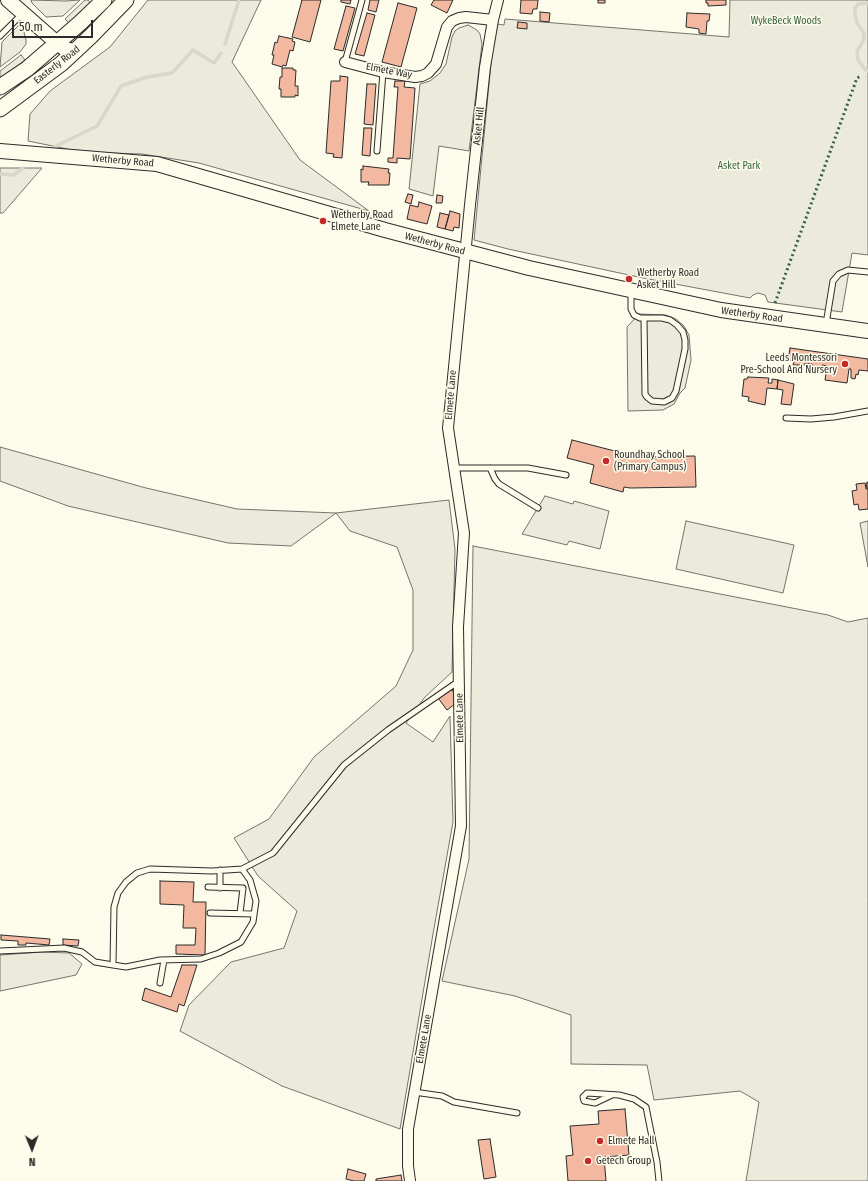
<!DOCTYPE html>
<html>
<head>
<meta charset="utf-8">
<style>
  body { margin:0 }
  #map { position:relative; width:868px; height:1181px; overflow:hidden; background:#fdfbea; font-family:"Fira Sans Condensed",sans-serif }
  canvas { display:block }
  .north { position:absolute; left:12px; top:1129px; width:40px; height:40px; -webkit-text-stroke:3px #fdfbea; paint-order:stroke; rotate:179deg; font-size:11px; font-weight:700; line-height:16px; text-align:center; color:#2b2b2b }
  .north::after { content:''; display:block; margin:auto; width:14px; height:18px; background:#2b2b2b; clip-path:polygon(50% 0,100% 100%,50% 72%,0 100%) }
  .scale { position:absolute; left:12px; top:20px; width:81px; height:18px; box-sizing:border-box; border:2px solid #2b2b2b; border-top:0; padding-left:5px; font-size:12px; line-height:14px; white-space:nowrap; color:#2b2b2b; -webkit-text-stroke:3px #fdfbea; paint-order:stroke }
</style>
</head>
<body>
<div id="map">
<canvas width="868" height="1181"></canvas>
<div class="north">N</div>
<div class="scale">50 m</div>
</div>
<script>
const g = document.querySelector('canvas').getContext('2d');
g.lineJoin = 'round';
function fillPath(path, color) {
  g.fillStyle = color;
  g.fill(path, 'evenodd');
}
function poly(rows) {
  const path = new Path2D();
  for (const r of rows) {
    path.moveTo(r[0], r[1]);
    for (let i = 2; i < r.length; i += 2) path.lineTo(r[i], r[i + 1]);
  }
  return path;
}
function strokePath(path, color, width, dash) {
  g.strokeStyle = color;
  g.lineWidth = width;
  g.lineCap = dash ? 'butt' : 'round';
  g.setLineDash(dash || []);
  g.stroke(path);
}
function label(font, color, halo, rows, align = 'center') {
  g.font = font + ' "Fira Sans Condensed",sans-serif';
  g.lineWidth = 3;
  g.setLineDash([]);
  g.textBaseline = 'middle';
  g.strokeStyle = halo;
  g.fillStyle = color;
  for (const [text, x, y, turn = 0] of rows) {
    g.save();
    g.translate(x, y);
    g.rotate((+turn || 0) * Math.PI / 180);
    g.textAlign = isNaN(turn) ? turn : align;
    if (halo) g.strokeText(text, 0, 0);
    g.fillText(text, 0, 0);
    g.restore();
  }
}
const green = poly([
  [31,0,65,1,80,0,63,16,46,17,32,3,31,0],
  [85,0,88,0,90,3,69,23,65,19,85,0],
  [148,0,261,0,232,62,300,160,369,211,199,163,142,154,82,152,28,141,30,114,50,91,110,47,148,0],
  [730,0,868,0,868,255,852,253,842,312,768,302,765,295,758,293,753,295,750,298,643,278,508,249,474,240,492,53,497,24,504,25,505,19,729,37,730,0],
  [101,10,105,14,78,39,73,43,70,40,101,10],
  [468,25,477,30,480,34,482,44,469,151,439,146,433,196,409,189,420,84,430,81,440,73,446,64,452,37,455,31,459,28,468,25],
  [18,26,24,32,26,40,26,44,20,52,0,67,2,42,18,26],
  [21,55,25,60,0,78,0,71,21,55],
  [0,168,42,168,3,213,0,213,0,168],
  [0,447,146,488,237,509,336,513,449,500,455,549,452,672,425,697,406,723,433,742,450,716,453,822,433,934,400,1129,282,1086,180,1031,189,1005,231,962,284,948,297,911,258,876,234,838,269,819,314,757,396,686,413,650,413,590,397,547,350,531,336,513,291,546,228,543,68,506,0,481,0,447],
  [686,521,794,545,783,593,676,569,686,521],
  [868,521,868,567,860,523,868,521],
  [473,546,828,615,848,622,868,618,868,1181,746,1181,759,1102,740,1091,654,1100,647,1065,571,1064,571,1015,515,996,442,981,469,859,473,546],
  [42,952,69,953,82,964,76,975,0,991,0,955,42,952]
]);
const parking = poly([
  [639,314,666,315,676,319,684,326,689,335,691,360,685,388,680,393,674,404,663,410,628,411,627,327,639,314],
  [545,496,573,504,574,501,609,511,600,549,569,541,567,545,522,534,545,496]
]);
const stream = poly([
  [868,3,858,4,855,8,855,13,857,23,864,33,864,39,857,52,858,60,865,69,868,71],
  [225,44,239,0],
  [54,147,97,126,121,86,147,77,172,73,193,50,214,63,221,53],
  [0,174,13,175,23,168]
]);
const building = poly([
  [302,0,321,0,310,42,292,37,302,0],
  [341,0,351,0,350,4,341,2,341,0],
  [370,0,379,0,376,12,368,10,370,0],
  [434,0,453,0,447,13,431,5,434,0],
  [521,0,538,0,537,9,533,9,532,14,520,13,521,0],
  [598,0,605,0,605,3,598,3,598,0],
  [706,0,726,0,726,5,708,6,708,3,706,3,706,0],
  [398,3,417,8,401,67,382,62,398,3],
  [346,6,355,8,343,51,334,49,346,6],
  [540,12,550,13,549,22,540,21,540,12],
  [367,13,375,15,364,56,355,54,367,13],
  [687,13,710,14,709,21,707,21,706,34,699,33,699,29,686,27,687,13],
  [518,22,527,23,527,29,517,28,518,22],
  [279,36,293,39,292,41,295,42,293,51,290,50,286,66,283,65,282,67,272,64,274,55,272,55,275,42,277,43,279,36],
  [282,68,293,68,293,70,296,70,295,86,298,86,298,96,295,95,295,97,281,97,281,89,279,89,280,77,282,77,282,68],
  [340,76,348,77,342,158,333,157,334,154,326,153,331,81,340,81,340,76],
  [395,81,405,81,404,87,415,88,410,159,397,158,397,163,388,162,388,158,393,158,398,87,394,87,395,81],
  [367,84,376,84,373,125,364,124,367,84],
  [364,128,372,128,370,156,362,155,364,128],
  [363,166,389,169,388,173,390,173,389,185,368,185,369,182,361,182,361,169,363,170,363,166],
  [408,194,413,195,411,204,405,202,408,194],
  [437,195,443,196,442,203,436,203,437,195],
  [419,202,432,206,427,224,407,219,410,205,418,207,419,202],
  [450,211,460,214,459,228,454,227,453,231,445,229,450,211],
  [440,213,449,215,445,229,437,227,440,213],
  [790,348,868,359,868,371,859,370,858,375,856,374,855,379,851,378,851,369,849,369,847,383,825,380,827,366,822,365,822,368,811,366,812,364,805,363,805,365,793,365,794,361,788,360,790,348],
  [748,377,769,378,768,383,772,383,772,379,778,380,777,389,767,388,765,405,748,401,749,397,742,396,744,379,747,379,748,377],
  [778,380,794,384,791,405,781,404,783,390,777,389,778,380],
  [572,440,638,457,695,456,696,487,630,488,624,487,623,492,590,483,594,465,567,458,572,440],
  [868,482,868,509,859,510,858,504,854,505,852,491,857,490,856,484,865,483,866,489,867,489,866,483,868,482],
  [449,690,453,690,455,704,447,710,438,698,449,690],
  [160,881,194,882,193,902,206,902,205,955,176,954,176,945,195,945,196,928,183,928,184,905,160,904,160,881],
  [1,935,50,939,49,945,26,943,26,945,18,945,18,941,1,940,1,935],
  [63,939,79,940,78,946,63,945,63,939],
  [182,965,197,965,184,1006,179,1004,177,1012,142,1000,145,988,171,997,182,965],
  [625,1109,629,1155,604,1157,606,1181,568,1181,566,1156,573,1155,570,1126,599,1124,598,1111,625,1109],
  [490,1139,496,1177,484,1179,478,1140,490,1139],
  [348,1169,366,1174,364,1181,354,1181,346,1179,348,1169],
  [401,1175,402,1181,376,1181,376,1179,401,1175]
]);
const lane = poly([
  [0,36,22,14],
  [345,62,362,0],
  [377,151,383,72],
  [631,292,631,309,634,315,640,318,662,318,670,320,677,325,683,332,685,340,685,349,676,391,672,398,664,402,652,401,647,397,645,394,644,318],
  [826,324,833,281,839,274,848,270,868,272],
  [786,418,811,419,834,417,868,411],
  [454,468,528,468,566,475],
  [490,468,495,479,499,484,538,508],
  [242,869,273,853,344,765,388,730,459,681],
  [208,887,243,888,240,913],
  [220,888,220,870],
  [210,913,254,914],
  [0,951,64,948,82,952,95,962,113,965,126,967,160,960,201,959,219,953,241,942,253,922,256,901,250,880,242,869,212,871,150,869,137,873,126,882,118,893,114,907,113,965],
  [160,983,164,960],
  [414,1092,442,1096,454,1102,517,1113],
  [612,1095,595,1103,584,1101,583,1097,587,1093,619,1095,634,1099,646,1107,657,1162,659,1181]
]);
const street = poly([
  [345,62,383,72,415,77,422,76,428,73,436,64,447,27,452,21,459,18,466,17,493,20],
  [410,1181,408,1166,408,1129,461,826,458,627,464,533,448,428,470,205,485,67,493,20,498,0]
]);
const secondary = poly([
  [8,0,57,43,65,49,75,51],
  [0,151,157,164,385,230,529,268,721,310,868,331]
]);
const primary = poly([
  [0,87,27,69,80,23,104,0],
  [0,109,61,64,75,51,91,36,126,0]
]);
const hedge = poly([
  [775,303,857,78,861,76]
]);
const markers = [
  [323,221,4,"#c62828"],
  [629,279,4,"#c62828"],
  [845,364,4,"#c62828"],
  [606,461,4,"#c62828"],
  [600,1141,4,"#c62828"],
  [588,1161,4,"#c62828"]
];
const parkNames = [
  ["WykeBeck Woods",786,21],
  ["Asket Park",739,166]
];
const streetNames = [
  ["Easterly Road",57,65,-38],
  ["Elmete Way",389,71,11],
  ["Asket Hill",479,126,-84],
  ["Wetherby Road",123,161,5],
  ["Wetherby Road",435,244,15],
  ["Wetherby Road",752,315,8],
  ["Elmete Lane",451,395,-85],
  ["Elmete Lane",460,718,-91],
  ["Elmete Lane",424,1039,-80]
];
const poiNames = [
  ["Wetherby Road",331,215],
  ["Elmete Lane",331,227],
  ["Wetherby Road",637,273],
  ["Asket Hill",637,285],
  ["Leeds Montessori",837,358,"right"],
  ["Pre-School And Nursery",837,370,"right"],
  ["Roundhay School",614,455],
  ["(Primary Campus)",614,467],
  ["Elmete Hall",608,1141],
  ["Getech Group",596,1161]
];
fillPath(green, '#ecebdb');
strokePath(green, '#74746e', 1);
fillPath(parking, '#eceadb');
strokePath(parking, '#74746e', 1);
strokePath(stream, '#d8d7c9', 3.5);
fillPath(building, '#f2b8a0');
strokePath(building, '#2b2b2b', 1);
strokePath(lane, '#2b2b2b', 7);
strokePath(street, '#2b2b2b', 12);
strokePath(secondary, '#2b2b2b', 16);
strokePath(primary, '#2b2b2b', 17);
strokePath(lane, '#fdfbea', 5);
strokePath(street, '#fdfbea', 10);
strokePath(secondary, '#fdfbea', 14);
strokePath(primary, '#fdfbea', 15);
strokePath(hedge, '#34623c', 3, [2, 3]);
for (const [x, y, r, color] of markers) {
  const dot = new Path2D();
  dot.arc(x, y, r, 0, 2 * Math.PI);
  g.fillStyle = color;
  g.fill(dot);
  strokePath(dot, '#fdfbea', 1.5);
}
label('10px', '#34623c', '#fdfbea', parkNames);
label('10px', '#2b2b2b', '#fdfbea', streetNames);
label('10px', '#2b2b2b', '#fdfbea', poiNames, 'left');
</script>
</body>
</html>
